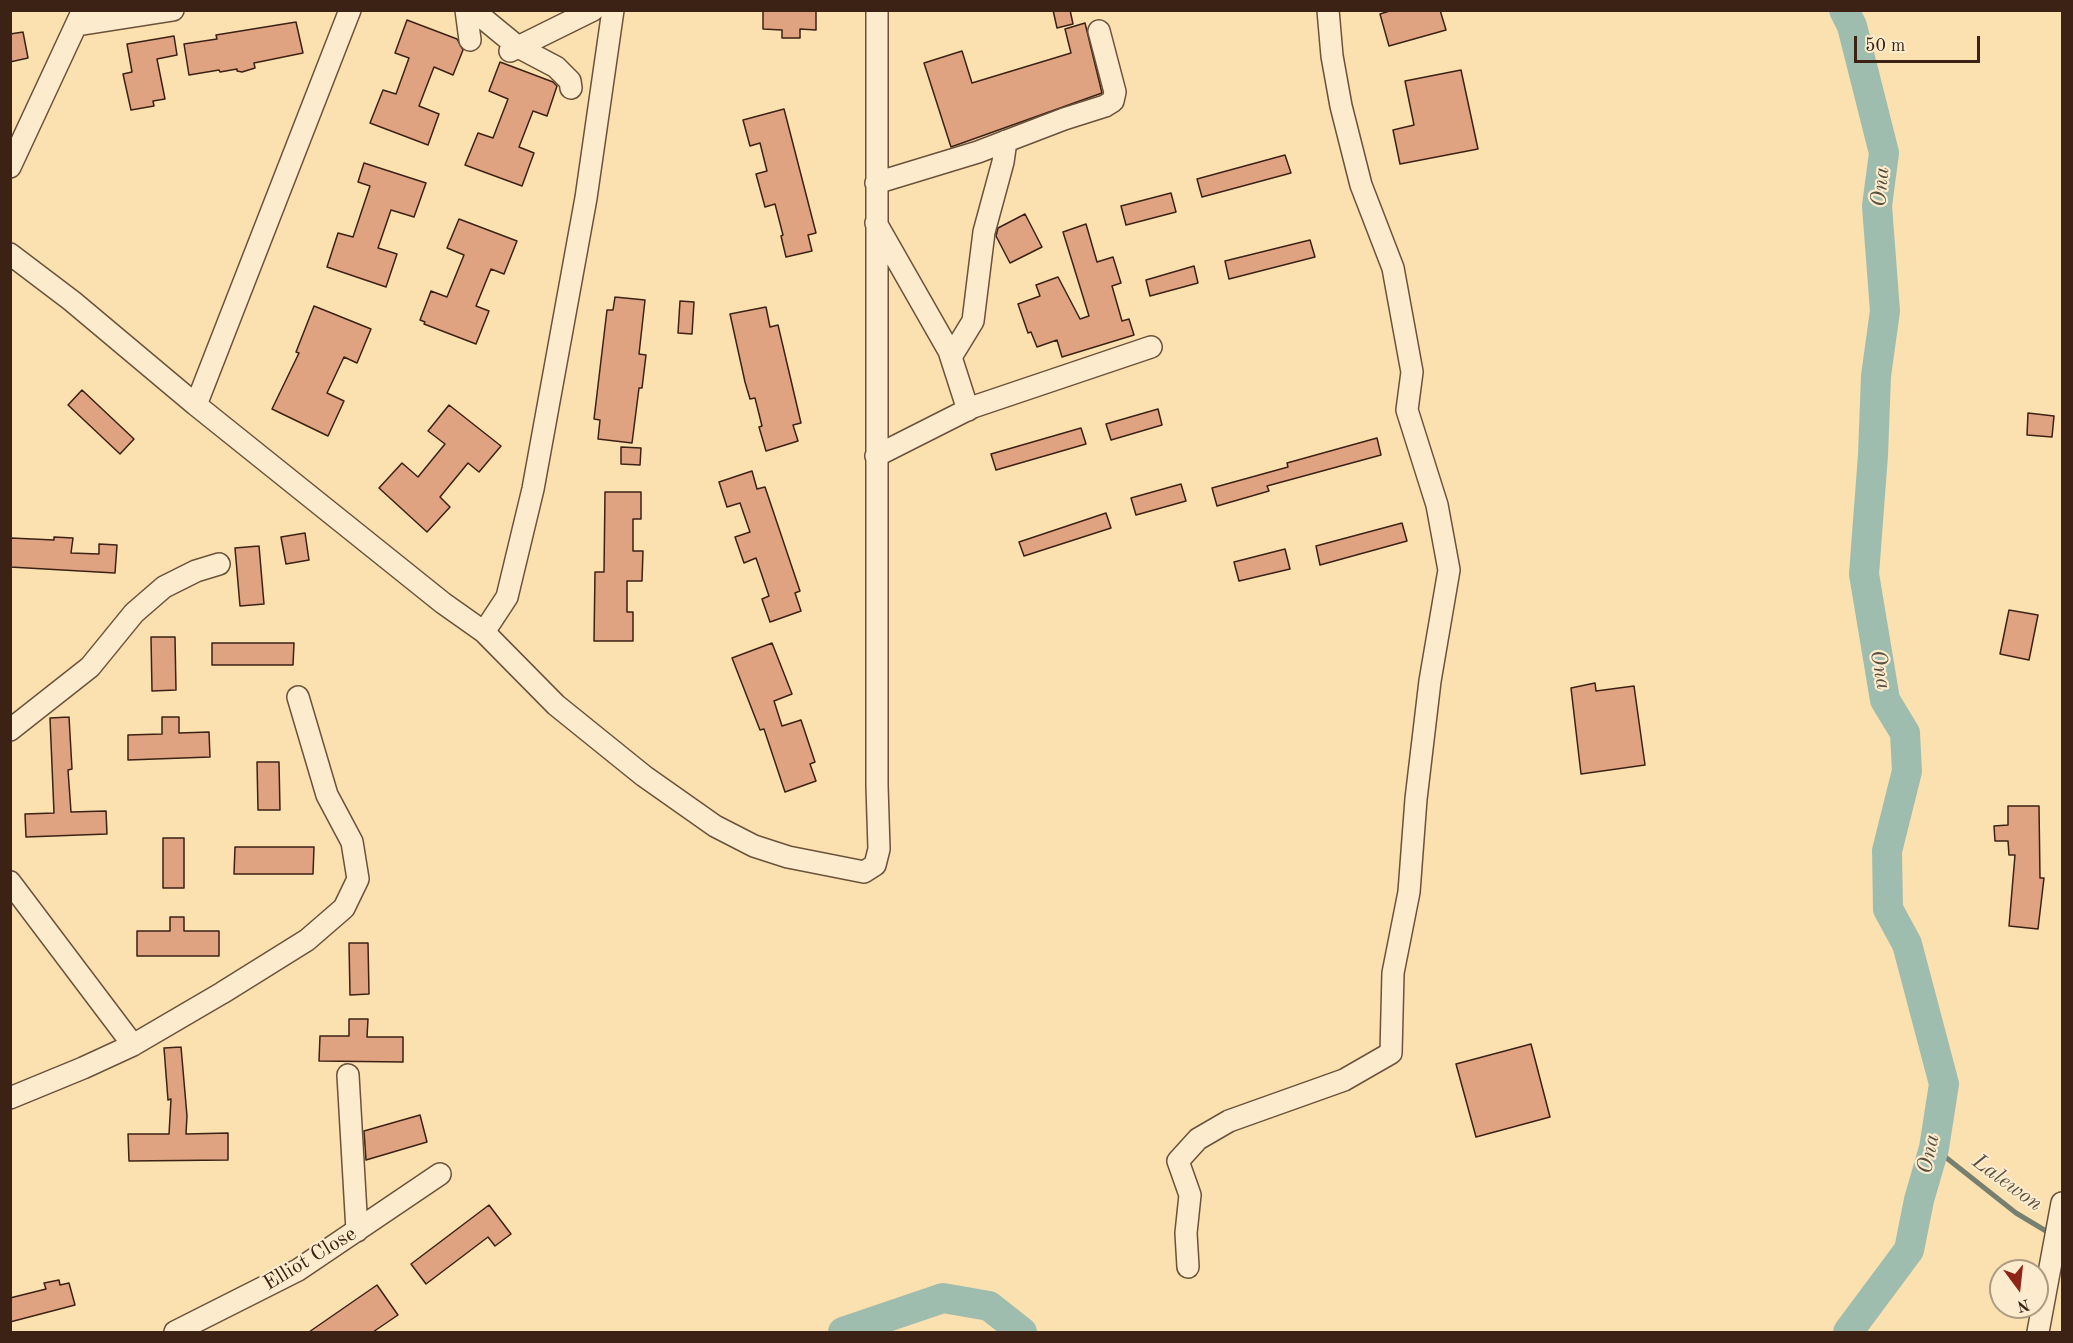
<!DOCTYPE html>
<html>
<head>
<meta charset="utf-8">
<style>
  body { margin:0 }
  #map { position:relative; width:2073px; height:1343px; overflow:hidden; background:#fbe0b0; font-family:"Old Standard TT",serif }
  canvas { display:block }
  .frame { position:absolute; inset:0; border:12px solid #3b2214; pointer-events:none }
  .north { position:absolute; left:1989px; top:1259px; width:60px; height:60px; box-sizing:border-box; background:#fcebcc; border:2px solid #af9b82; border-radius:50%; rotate:165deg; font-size:16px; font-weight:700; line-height:24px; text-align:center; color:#3b2214 }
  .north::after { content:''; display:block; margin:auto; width:21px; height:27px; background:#8f2418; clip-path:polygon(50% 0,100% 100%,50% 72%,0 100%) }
  .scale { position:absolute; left:1854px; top:36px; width:126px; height:27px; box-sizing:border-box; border:3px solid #3b2214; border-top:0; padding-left:8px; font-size:18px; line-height:21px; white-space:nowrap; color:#3b2214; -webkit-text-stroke:4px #fcebcc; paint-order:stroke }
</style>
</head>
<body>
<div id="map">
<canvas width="2073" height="1343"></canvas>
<div class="frame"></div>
<div class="north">N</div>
<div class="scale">50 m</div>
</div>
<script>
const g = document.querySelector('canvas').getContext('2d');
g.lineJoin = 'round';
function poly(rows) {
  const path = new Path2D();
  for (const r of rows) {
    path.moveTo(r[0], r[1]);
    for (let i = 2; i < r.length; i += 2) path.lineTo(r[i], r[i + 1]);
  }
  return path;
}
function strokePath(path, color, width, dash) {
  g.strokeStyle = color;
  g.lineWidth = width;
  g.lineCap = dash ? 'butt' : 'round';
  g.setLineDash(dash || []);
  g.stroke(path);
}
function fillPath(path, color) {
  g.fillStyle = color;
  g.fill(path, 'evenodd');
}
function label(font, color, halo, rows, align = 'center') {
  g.font = font + ' "Old Standard TT",serif';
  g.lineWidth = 4.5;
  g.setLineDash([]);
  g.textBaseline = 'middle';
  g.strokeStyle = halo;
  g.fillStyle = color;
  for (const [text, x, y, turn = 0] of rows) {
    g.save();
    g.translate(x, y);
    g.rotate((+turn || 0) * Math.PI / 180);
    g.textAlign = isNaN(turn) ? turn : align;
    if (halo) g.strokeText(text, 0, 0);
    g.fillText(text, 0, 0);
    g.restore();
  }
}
const stream = poly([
  [1934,1148,2016,1213,2051,1234]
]);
const river = poly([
  [1844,10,1852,26,1884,153,1877,206,1885,311,1876,376,1873,455,1864,574,1885,700,1905,733,1907,771,1887,851,1888,909,1907,944,1944,1084,1934,1148,1919,1200,1909,1250,1848,1332],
  [843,1332,943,1298,989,1306,1022,1332]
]);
const building = poly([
  [763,10,816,10,816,30,800,29,800,38,782,38,782,30,763,29,763,10],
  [1053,10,1070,10,1073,24,1057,28,1053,10],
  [1393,10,1440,10,1446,30,1389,46,1380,14,1393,10],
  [407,20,457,39,463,50,453,75,434,67,419,106,439,114,428,145,370,123,383,90,396,94,409,58,395,53,407,20],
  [296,22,303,53,254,63,255,68,242,72,237,71,237,69,220,72,219,70,189,75,184,44,217,39,216,35,296,22],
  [1085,23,1102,93,951,147,924,63,962,51,972,83,1071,53,1065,29,1085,23],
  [23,32,28,58,10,62,10,34,23,32],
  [174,36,177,55,157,59,165,99,153,101,154,106,131,110,123,74,132,72,127,44,174,36],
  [500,62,553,82,557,86,547,116,533,111,519,147,534,153,522,186,465,165,478,133,493,138,508,99,489,91,500,62],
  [1461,70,1478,149,1400,164,1393,130,1414,125,1405,81,1461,70],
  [784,109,816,233,808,235,812,251,786,257,781,236,783,235,775,204,765,207,756,174,767,171,760,143,750,146,743,120,784,109],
  [1285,155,1291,173,1202,197,1197,179,1285,155],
  [364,163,426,183,414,217,391,210,378,248,397,254,386,287,327,267,338,233,353,237,370,186,358,182,364,163],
  [1171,193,1176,212,1126,225,1121,206,1171,193],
  [1025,214,1042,247,1010,263,996,236,998,228,1025,214],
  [459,219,517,241,504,274,491,269,476,306,489,311,476,344,424,324,425,322,420,320,431,291,447,297,464,255,447,248,459,219],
  [1086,224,1097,262,1113,257,1121,283,1112,286,1122,321,1129,319,1134,335,1062,357,1057,340,1037,347,1031,332,1028,333,1018,304,1040,296,1036,285,1058,277,1080,319,1089,316,1063,232,1086,224],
  [1310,240,1315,257,1229,279,1225,261,1310,240],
  [1194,266,1198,283,1150,296,1146,280,1194,266],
  [615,297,645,300,639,354,646,355,642,388,639,388,632,443,598,439,600,420,594,419,607,310,613,310,615,297],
  [680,301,694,302,692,334,678,333,680,301],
  [314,306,371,329,357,363,344,357,327,393,344,401,328,436,272,409,299,353,296,352,314,306],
  [766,307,770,327,778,325,801,423,793,425,798,441,766,451,759,427,762,426,755,398,750,399,745,382,730,314,766,307],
  [82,390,134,439,120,454,68,405,82,390],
  [449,405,501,446,479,472,468,463,440,497,450,507,427,532,379,488,402,463,418,477,445,444,428,431,449,405],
  [1158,409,1162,425,1111,440,1106,424,1158,409],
  [2028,413,2054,416,2052,437,2027,435,2028,413],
  [1081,428,1086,444,996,470,991,454,1081,428],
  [1377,438,1381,455,1267,486,1269,491,1217,506,1212,488,1288,467,1287,463,1377,438],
  [621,447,641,448,640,465,621,464,621,447],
  [752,471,757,489,765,487,800,591,795,593,801,611,770,622,762,599,769,596,756,558,744,563,735,537,750,532,740,503,727,507,719,482,752,471],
  [1181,484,1186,501,1136,515,1131,498,1181,484],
  [605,492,641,492,641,519,633,519,633,551,643,551,642,581,627,581,627,612,633,612,633,641,594,641,595,572,604,572,605,492],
  [1106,513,1111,528,1024,556,1019,542,1106,513],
  [1402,523,1407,541,1320,565,1316,546,1402,523],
  [305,533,309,560,286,564,281,537,305,533],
  [54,537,73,538,71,553,99,554,99,544,117,545,115,573,10,567,11,538,54,540,54,537],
  [259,546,264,604,240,606,235,548,259,546],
  [1285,549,1290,569,1239,581,1234,562,1285,549],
  [2009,610,2038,615,2029,660,2000,654,2009,610],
  [151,637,175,637,176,690,152,691,151,637],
  [212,643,294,643,293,665,212,665,212,643],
  [772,643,792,694,774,701,782,726,801,720,815,762,810,764,816,781,785,792,764,729,760,730,732,658,772,643],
  [1595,683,1596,691,1634,686,1645,765,1581,774,1571,688,1595,683],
  [69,717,72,769,68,770,71,812,106,811,107,834,26,837,25,814,54,813,50,718,69,717],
  [162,717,179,717,179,733,209,732,210,757,128,760,128,735,162,734,162,717],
  [257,762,279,762,280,810,258,810,257,762],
  [2008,806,2039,806,2040,878,2044,878,2038,929,2009,926,2015,855,2009,855,2008,841,1995,841,1994,826,2008,825,2008,806],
  [163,838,184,838,184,888,163,888,163,838],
  [235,847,314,847,313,874,234,874,235,847],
  [170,917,184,917,184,931,219,931,219,956,137,956,137,931,170,931,170,917],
  [349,943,368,943,369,994,350,995,349,943],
  [349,1019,368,1019,367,1037,403,1037,403,1062,319,1061,320,1036,349,1036,349,1019],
  [1531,1044,1550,1117,1476,1137,1456,1064,1531,1044],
  [181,1047,187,1116,186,1134,228,1133,228,1160,129,1161,128,1134,169,1134,171,1099,168,1100,164,1048,181,1047],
  [420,1115,427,1142,366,1160,364,1131,420,1115],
  [489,1205,511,1234,495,1246,488,1237,426,1284,411,1264,489,1205],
  [59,1280,60,1285,69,1283,75,1305,10,1322,10,1298,46,1289,44,1283,59,1280],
  [377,1285,398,1315,373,1332,309,1332,377,1285]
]);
const minor = poly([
  [466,10,470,40],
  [473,10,518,47,556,67,570,81,571,88],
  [77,25,173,10],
  [510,51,593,10],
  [10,167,83,10],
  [876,183,978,152,1064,119,1105,106,1113,101,1115,92,1099,31],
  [876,223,949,351,968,410],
  [10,254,72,301,196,405,443,603,484,632,507,597,533,489,586,198,613,10],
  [951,357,973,321,984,232,1003,162,1006,141],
  [196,405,350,10],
  [876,456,973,407,1151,347],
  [484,632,556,705,644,776,715,826,754,846,788,857,864,872,875,865,879,849,877,786,877,10],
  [10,730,90,667,134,613,164,587,196,571,219,564],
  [10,882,133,1045,83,1068,10,1098],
  [133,1045,222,993,307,940,344,908,358,879,352,842,327,795,298,697],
  [348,1075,357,1231],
  [1188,1267,1186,1233,1190,1195,1178,1161,1198,1139,1229,1121,1344,1080,1391,1053,1393,973,1409,892,1416,799,1430,681,1449,570,1437,505,1407,410,1412,372,1393,268,1361,185,1341,106,1332,56,1328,10],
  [175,1332,298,1270,440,1174],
  [2038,1332,2062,1203]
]);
const streetNames = [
  ["Elliot Close",310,1259,-31]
];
const waterNames = [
  ["Ona",1881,187,-85],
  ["Ona",1880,670,80],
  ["Ona",1929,1154,-78],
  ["Lalewon",2007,1183,36]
];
strokePath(stream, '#777f70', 5);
strokePath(river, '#9fbdae', 30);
fillPath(building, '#e0a382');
strokePath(building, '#3b2214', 1.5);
strokePath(minor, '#6b523b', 24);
strokePath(minor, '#fcebcc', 21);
label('21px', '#3b2214', '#fcebcc', streetNames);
label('italic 22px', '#595042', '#fcebcc', waterNames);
</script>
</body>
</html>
